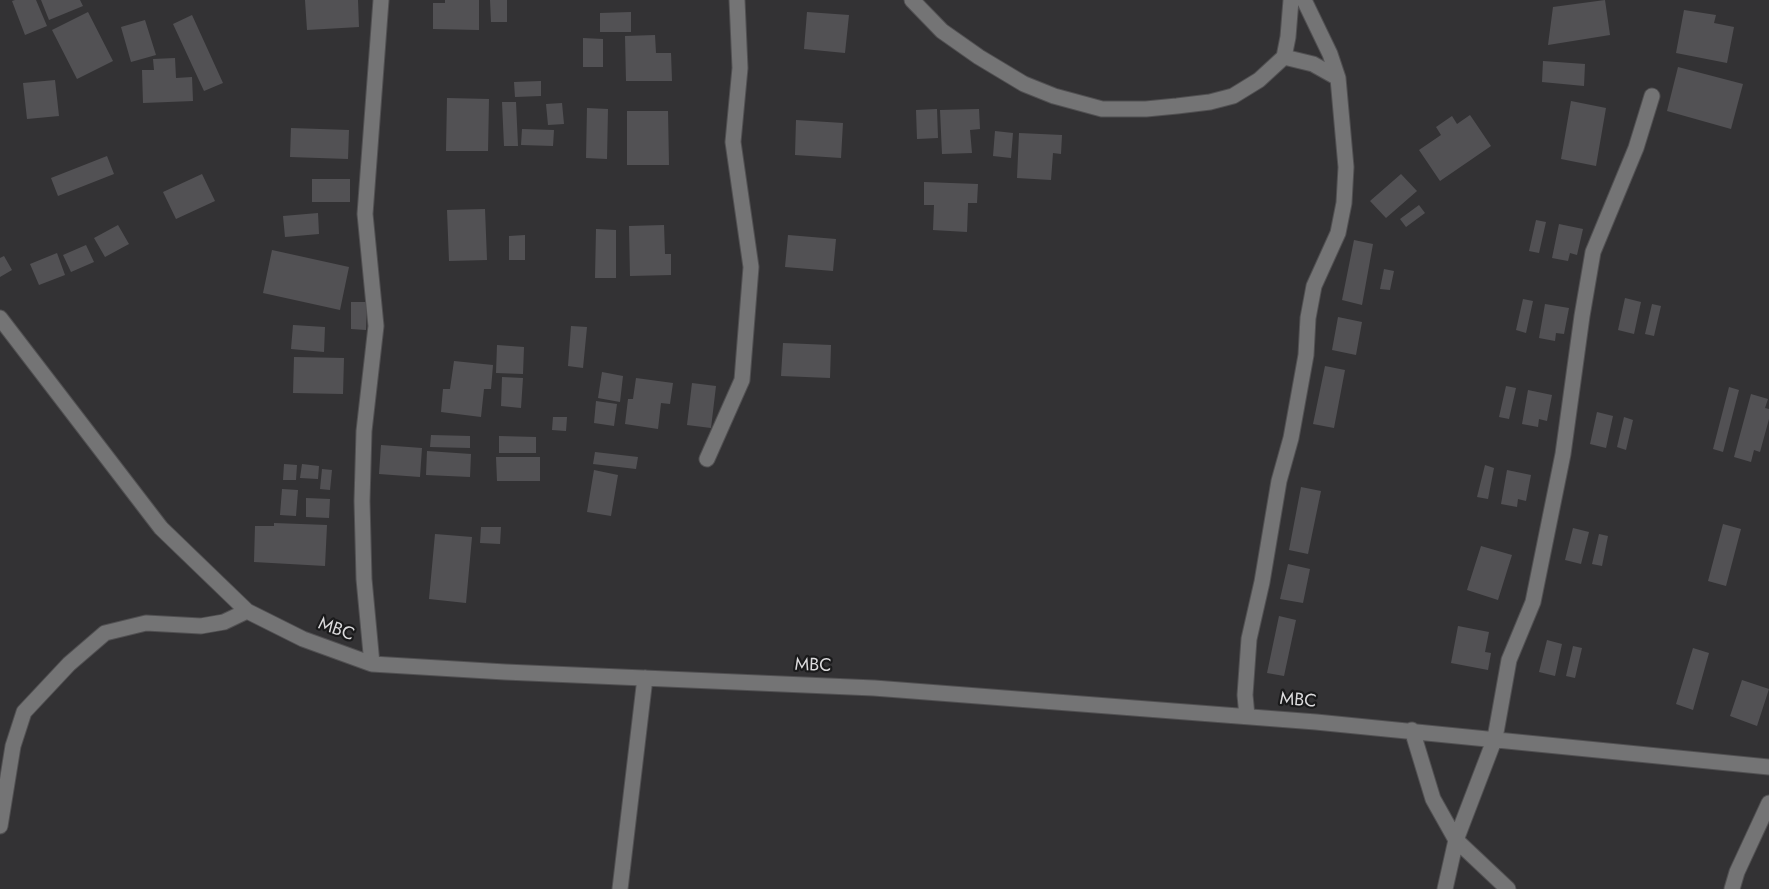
<!DOCTYPE html>
<html>
<head>
<meta charset="utf-8">
<style>
  body { margin:0 }
  canvas { display:block; background:#333234 }
</style>
</head>
<body>
<canvas width="1769" height="889"></canvas>
<script>
const g = document.querySelector('canvas').getContext('2d');
g.lineJoin = 'round';
function fillPath(path, color) {
  g.fillStyle = color;
  g.fill(path, 'evenodd');
}
function poly(rows) {
  const path = new Path2D();
  for (const r of rows) {
    path.moveTo(r[0], r[1]);
    for (let i = 2; i < r.length; i += 2) path.lineTo(r[i], r[i + 1]);
  }
  return path;
}
function strokePath(path, color, width, dash) {
  g.strokeStyle = color;
  g.lineWidth = width;
  g.lineCap = dash ? 'butt' : 'round';
  g.setLineDash(dash || []);
  g.stroke(path);
}
function label(font, color, halo, rows, align = 'center') {
  g.font = font + ' Jost,sans-serif';
  g.lineWidth = 4.5;
  g.setLineDash([]);
  g.textBaseline = 'middle';
  g.strokeStyle = halo;
  g.fillStyle = color;
  for (const [text, x, y, turn = 0] of rows) {
    g.save();
    g.translate(x, y);
    g.rotate((+turn || 0) * Math.PI / 180);
    g.textAlign = isNaN(turn) ? turn : align;
    if (halo) g.strokeText(text, 0, 0);
    g.fillText(text, 0, 0);
    g.restore();
  }
}
const building = poly([
  [15,0,36,0,47,26,25,35,12,1],
  [41,0,80,0,83,6,49,20],
  [305,0,358,0,359,27,307,30],
  [445,0,479,0,479,30,433,29,433,3,445,3],
  [490,0,507,0,507,22,491,22],
  [1605,0,1610,35,1548,45,1553,7],
  [1684,10,1716,15,1714,23,1734,27,1727,63,1676,53],
  [88,12,113,61,77,79,52,30],
  [631,12,631,32,600,32,600,13],
  [807,12,849,15,845,53,804,49],
  [192,15,223,83,204,91,173,24],
  [145,20,156,55,131,62,121,27],
  [655,35,656,53,671,53,672,81,626,81,625,36],
  [583,38,603,39,603,67,583,67],
  [175,58,176,78,192,77,193,101,143,103,142,70,154,70,153,59],
  [1543,61,1585,64,1584,86,1542,82],
  [1678,67,1743,84,1731,129,1667,111],
  [55,80,59,116,27,119,23,83],
  [541,81,541,96,515,97,514,82],
  [447,98,489,99,488,151,446,151],
  [1571,101,1606,108,1596,166,1561,159],
  [502,102,516,102,518,146,504,146],
  [562,103,564,124,548,125,546,104],
  [587,108,608,109,607,159,586,158],
  [937,109,938,138,917,139,916,110],
  [979,109,980,129,970,130,972,153,942,154,940,110],
  [627,111,668,111,669,165,627,165],
  [1470,115,1491,146,1440,181,1419,150,1441,135,1436,127,1452,116,1457,124],
  [796,120,843,123,841,158,795,155],
  [291,128,349,130,348,159,290,157],
  [522,129,554,130,553,146,521,145],
  [995,131,1013,133,1011,158,993,156],
  [1019,133,1062,135,1061,154,1053,153,1051,180,1017,178],
  [107,156,114,174,58,196,51,178],
  [202,174,215,201,176,219,163,192],
  [1401,174,1417,191,1386,218,1370,201],
  [312,179,350,179,350,202,312,202],
  [924,182,978,184,977,203,968,203,967,232,933,230,934,205,924,205],
  [1419,205,1425,213,1406,227,1400,219],
  [485,209,487,260,449,261,447,210],
  [318,213,319,234,285,237,283,216],
  [1536,220,1546,222,1539,253,1529,251],
  [1559,224,1583,229,1577,255,1570,253,1568,261,1552,258],
  [118,225,129,244,105,257,94,238],
  [664,225,665,254,671,254,671,275,630,276,629,226],
  [596,229,616,230,616,278,595,278],
  [525,235,525,260,509,260,509,236],
  [788,235,836,239,833,271,785,267],
  [1354,240,1373,244,1362,305,1342,300],
  [86,245,94,262,71,272,63,255],
  [272,250,349,267,340,310,263,293],
  [57,253,65,275,39,285,30,264],
  [4,256,12,270,0,277,0,258],
  [1384,269,1394,271,1390,290,1380,289],
  [1625,298,1641,302,1634,334,1618,330],
  [1523,299,1533,301,1526,333,1516,330],
  [351,302,367,302,366,330,351,329],
  [1545,304,1569,308,1564,334,1556,333,1555,341,1539,338],
  [1652,304,1661,306,1654,336,1645,334],
  [1338,317,1362,322,1356,355,1332,350],
  [293,325,325,327,324,352,291,349],
  [571,326,587,327,583,368,568,366],
  [783,343,831,345,830,378,781,376],
  [497,345,524,347,523,374,496,373],
  [294,357,344,358,343,394,293,393],
  [454,361,493,365,491,389,484,389,481,417,441,412,443,389,450,389],
  [1325,366,1345,370,1334,428,1313,424],
  [602,372,623,376,620,402,598,398],
  [502,377,523,378,521,408,501,406],
  [636,378,673,383,670,404,661,403,658,429,625,424,628,399,633,399],
  [692,383,716,386,711,428,687,425],
  [1506,386,1516,388,1509,419,1499,417],
  [1729,387,1739,390,1723,452,1713,449],
  [1528,390,1552,395,1547,421,1539,419,1538,427,1522,424],
  [1751,394,1768,399,1765,408,1769,409,1769,419,1760,452,1754,450,1751,462,1734,457],
  [596,401,617,404,614,426,594,423],
  [1597,412,1613,416,1606,448,1590,444],
  [553,417,567,417,566,431,552,430],
  [1624,417,1633,420,1626,450,1617,447],
  [431,435,470,436,470,448,430,447],
  [499,436,536,437,536,453,499,453],
  [381,445,422,448,420,477,379,474],
  [427,451,471,454,470,477,426,475],
  [595,452,638,457,636,469,593,464],
  [496,457,540,457,540,481,497,481],
  [284,464,297,465,296,480,283,480],
  [302,464,319,466,318,479,300,478],
  [1485,465,1494,468,1488,499,1477,497],
  [322,469,332,470,330,490,320,489],
  [594,470,618,475,611,516,587,512],
  [1507,470,1531,475,1526,501,1518,499,1517,507,1501,504],
  [1301,487,1321,491,1308,554,1289,550],
  [282,489,298,490,296,516,280,515],
  [306,498,330,499,329,518,306,517],
  [274,523,327,525,325,566,254,562,255,526,274,526],
  [1723,524,1741,529,1726,586,1708,581],
  [481,527,501,527,500,544,480,543],
  [1573,528,1589,532,1581,564,1565,560],
  [435,534,472,537,466,603,429,599],
  [1599,534,1608,536,1602,566,1592,564],
  [1481,546,1512,555,1498,600,1467,590],
  [1288,564,1310,569,1303,603,1280,599],
  [1279,616,1296,620,1284,676,1267,673],
  [1458,626,1489,632,1485,652,1491,653,1488,670,1451,663],
  [1547,640,1562,644,1555,676,1539,672],
  [1573,646,1582,648,1575,678,1566,676],
  [1693,648,1709,653,1693,710,1676,704],
  [1742,680,1769,689,1757,726,1730,716]
]);
const minor = poly([
  [912,0,942,31,979,57,1024,84,1054,96,1102,109,1146,109,1177,106,1210,102,1233,96,1259,80,1284,57,1313,64,1338,78],
  [1284,57,1288,37,1291,0],
  [0,318,161,528,247,611,303,639,372,664,505,672,874,688,1316,722,1769,767],
  [707,459,742,380,751,267,733,142,740,68,737,0],
  [372,664,364,579,362,501,364,431,376,326,365,214,381,0],
  [1247,716,1245,695,1249,639,1262,582,1279,481,1291,438,1306,355,1308,318,1314,286,1338,233,1344,203,1346,167,1338,78,1330,54,1304,0],
  [1412,730,1433,799,1456,840,1508,889],
  [0,826,13,746,24,712,69,664,105,633,146,623,201,626,224,622,247,611],
  [620,889,645,678],
  [1445,889,1456,840,1495,738,1509,660,1533,602,1563,454,1582,316,1593,252,1636,148,1652,96],
  [1732,889,1737,872,1769,803]
]);
const streetNames = [
  ["MBC",336,630,20],
  ["MBC",813,666,2],
  ["MBC",1298,701,5]
];
fillPath(building, '#525154');
strokePath(minor, '#515052', 17);
strokePath(minor, '#747475', 15);
label('18px', '#dcdbdd', '#1a1a1b', streetNames);
</script>
</body>
</html>
